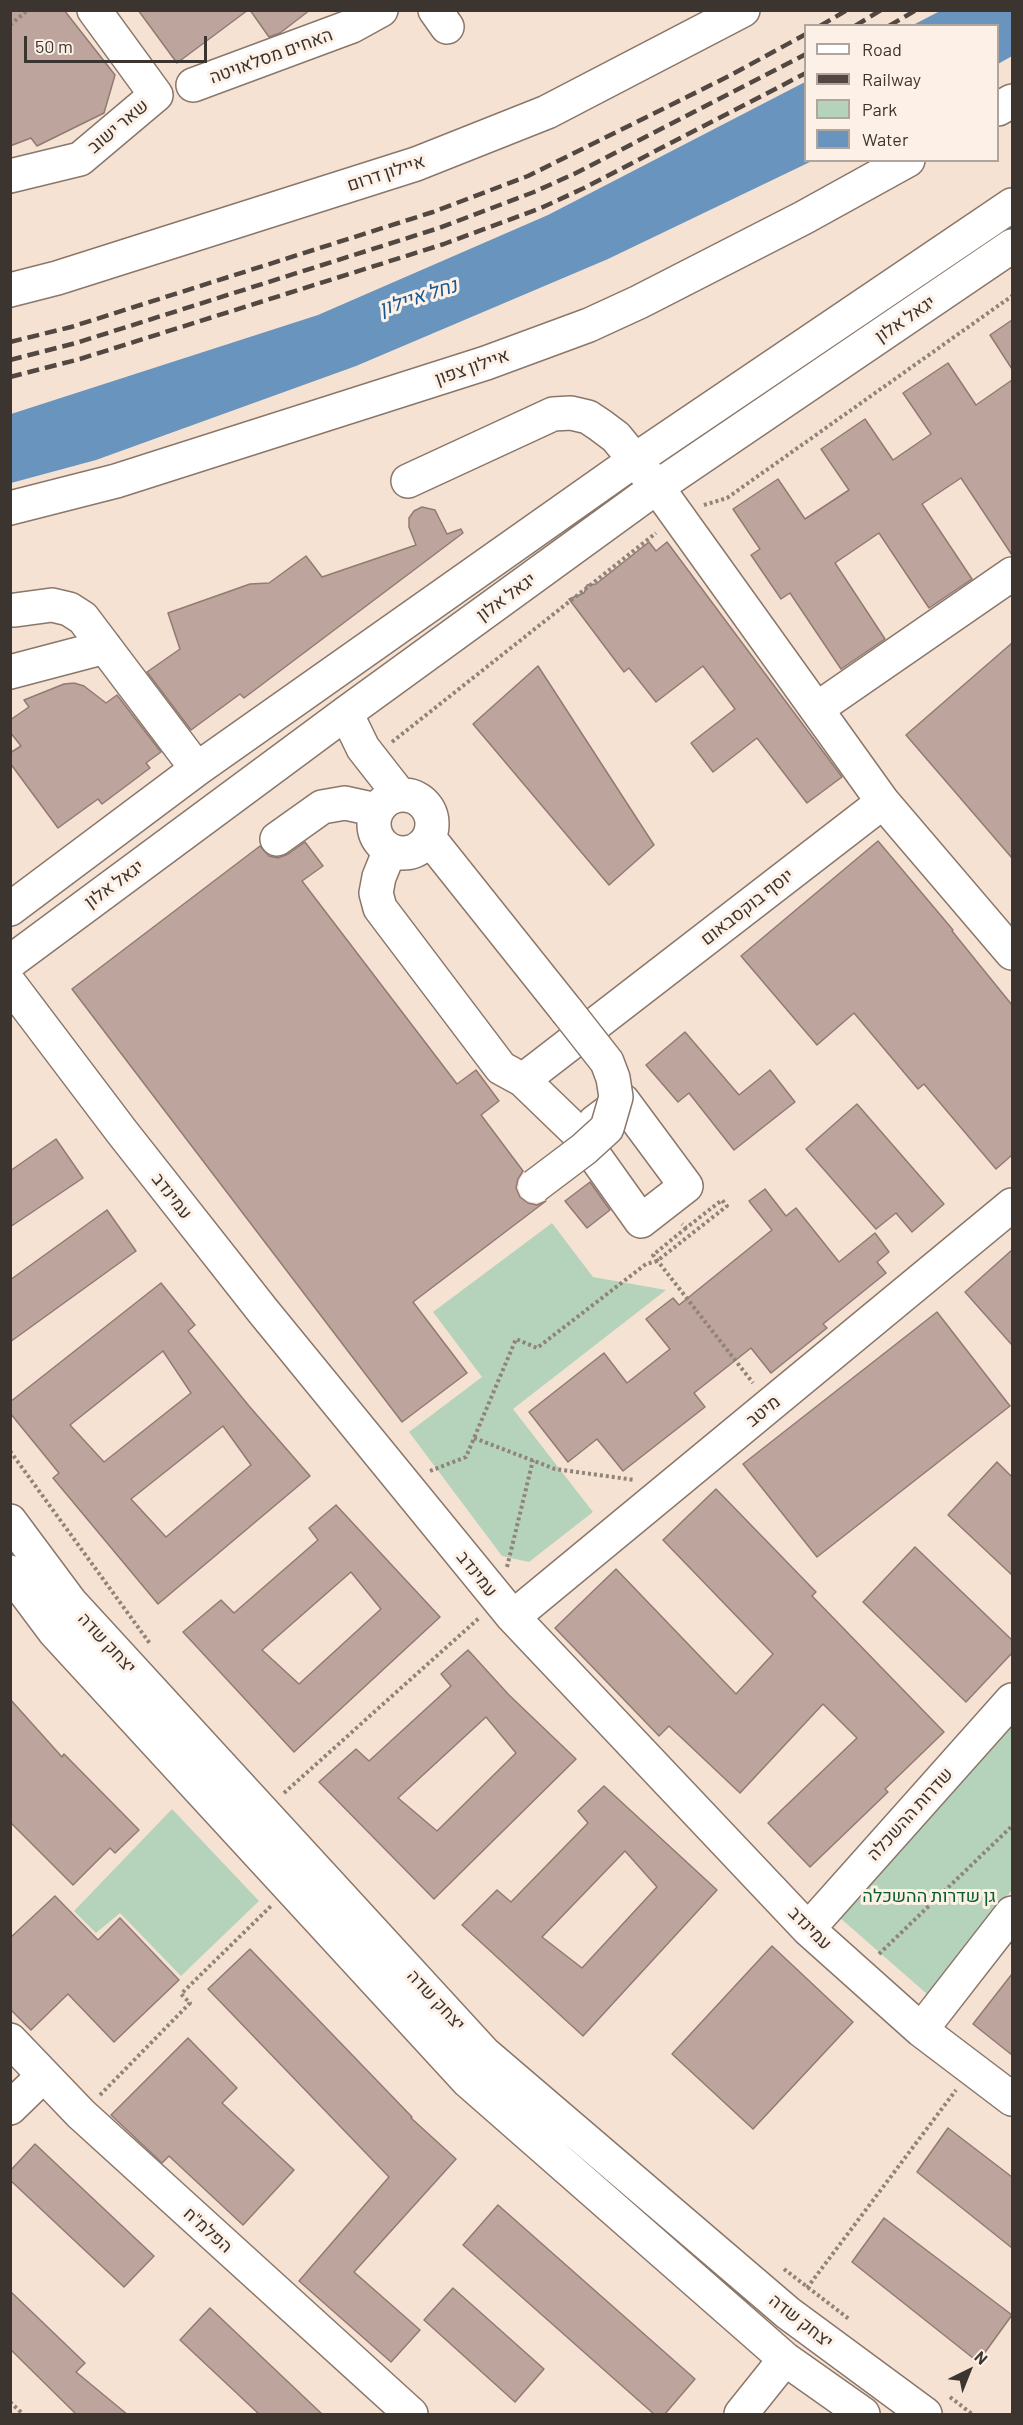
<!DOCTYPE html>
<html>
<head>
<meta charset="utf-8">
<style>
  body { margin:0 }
  #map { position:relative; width:1023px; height:2425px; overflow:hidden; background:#f6e2d3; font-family:Barlow,sans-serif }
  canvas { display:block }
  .frame { position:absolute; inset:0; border:12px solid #3c342e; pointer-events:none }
  .legend { position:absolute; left:804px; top:24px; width:195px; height:138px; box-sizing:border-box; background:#fdf1e7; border:2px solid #b0a59d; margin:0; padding:8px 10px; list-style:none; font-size:18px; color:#3c342e }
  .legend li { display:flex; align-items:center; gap:12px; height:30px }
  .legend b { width:30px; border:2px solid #b0a59d }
  .north { position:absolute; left:939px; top:2341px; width:60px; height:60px; -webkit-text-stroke:4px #fdf1e7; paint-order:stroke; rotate:43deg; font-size:16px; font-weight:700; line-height:24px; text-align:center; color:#3c342e }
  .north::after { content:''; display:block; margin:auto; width:21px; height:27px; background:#3c342e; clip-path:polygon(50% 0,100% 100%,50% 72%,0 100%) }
  .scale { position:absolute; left:24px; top:36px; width:183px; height:27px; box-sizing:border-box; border:3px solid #3c342e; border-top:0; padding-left:8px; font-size:18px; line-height:21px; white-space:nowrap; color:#3c342e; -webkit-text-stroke:4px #fdf1e7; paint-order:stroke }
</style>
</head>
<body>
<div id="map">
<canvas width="1023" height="2425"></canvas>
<div class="frame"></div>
<ul class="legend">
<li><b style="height:8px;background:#fff"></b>Road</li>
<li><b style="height:8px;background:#524841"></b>Railway</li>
<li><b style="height:16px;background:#b5d3ba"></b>Park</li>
<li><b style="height:16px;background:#6994be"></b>Water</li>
</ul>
<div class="north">N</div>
<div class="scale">50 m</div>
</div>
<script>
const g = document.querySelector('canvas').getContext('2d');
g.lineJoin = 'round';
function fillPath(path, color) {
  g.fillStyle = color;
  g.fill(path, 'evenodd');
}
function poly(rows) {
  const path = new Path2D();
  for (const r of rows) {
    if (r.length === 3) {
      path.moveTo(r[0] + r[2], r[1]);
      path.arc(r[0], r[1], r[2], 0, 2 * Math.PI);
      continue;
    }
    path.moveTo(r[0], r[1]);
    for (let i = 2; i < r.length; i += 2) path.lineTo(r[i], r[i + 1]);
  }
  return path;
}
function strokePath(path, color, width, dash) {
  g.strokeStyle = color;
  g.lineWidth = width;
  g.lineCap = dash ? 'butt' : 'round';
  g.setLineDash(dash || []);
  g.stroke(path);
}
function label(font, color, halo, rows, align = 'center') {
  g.font = font + ' Barlow,Heebo,sans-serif';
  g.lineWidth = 6;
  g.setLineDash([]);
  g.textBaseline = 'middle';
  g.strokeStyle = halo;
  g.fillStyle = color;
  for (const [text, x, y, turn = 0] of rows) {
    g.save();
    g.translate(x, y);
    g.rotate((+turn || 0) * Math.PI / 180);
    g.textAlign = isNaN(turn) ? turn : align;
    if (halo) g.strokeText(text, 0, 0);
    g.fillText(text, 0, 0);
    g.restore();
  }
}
const green = poly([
  [552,1223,593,1277,666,1290,513,1409,593,1512,529,1562,502,1556,409,1432,482,1377,433,1312],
  [1012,1725,1012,1890,927,1994,831,1910],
  [172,1809,259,1901,181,1976,120,1913,96,1933,74,1911]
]);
const water = poly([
  [940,11,1012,11,1012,56,998,64,998,26,913,25],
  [805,82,806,160,812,161,608,259,356,366,96,460,11,483,11,414,318,315,548,215]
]);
const building = poly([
  [10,10,64,10,115,75,104,113,37,146,31,138,10,146,10,10],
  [138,10,248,10,177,63,138,10],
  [250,10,310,10,280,33,269,37,250,10],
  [1012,320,1012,369,990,335,1012,320],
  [948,363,976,405,1012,380,1012,555,961,478,922,504,972,579,929,608,879,533,835,563,885,639,841,669,790,593,781,599,751,555,760,549,733,509,778,479,805,519,849,490,821,449,865,419,893,460,931,434,903,393,948,363],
  [422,507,435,510,447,534,461,529,463,533,244,698,240,694,191,730,147,672,180,649,168,613,250,584,269,583,306,556,322,577,416,545,409,527,409,518,414,511,422,507],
  [649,542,656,551,667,542,842,777,807,803,757,738,713,772,691,743,735,709,703,666,656,702,629,668,624,672,569,599,584,593,587,585,596,584,649,542],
  [1012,643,1012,858,906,735,1012,643],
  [538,666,654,845,609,885,473,724,538,666],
  [74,683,84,686,106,703,117,695,161,752,146,763,150,768,102,804,98,799,58,828,10,763,10,753,21,746,10,732,10,720,29,707,24,700,64,684,74,683],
  [878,841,953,930,952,931,1012,1005,1012,1155,996,1169,924,1084,918,1089,854,1013,817,1045,741,956,878,841],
  [305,842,323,866,302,881,457,1084,476,1070,499,1101,481,1115,523,1171,518,1179,516,1188,520,1197,528,1203,537,1205,546,1201,413,1302,467,1373,402,1422,72,989,260,846,269,856,278,858,288,854,305,842],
  [685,1032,739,1095,770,1070,795,1102,734,1150,689,1093,678,1102,646,1065,685,1032],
  [857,1104,944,1204,912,1232,896,1213,876,1229,806,1149,857,1104],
  [56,1139,83,1178,10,1227,10,1171,56,1139],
  [590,1182,610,1210,587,1228,565,1201,590,1182],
  [765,1189,786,1216,796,1208,839,1262,875,1233,889,1252,877,1262,886,1273,823,1324,827,1328,771,1373,751,1348,694,1393,705,1407,623,1471,597,1439,568,1462,529,1412,604,1353,627,1383,670,1349,646,1319,673,1298,679,1305,772,1230,749,1201,765,1189],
  [107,1210,136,1251,10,1342,10,1280,107,1210],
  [1012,1250,1012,1345,965,1292,1012,1250],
  [161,1283,195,1325,188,1331,249,1406,310,1476,158,1604,53,1478,59,1473,10,1413,10,1402,161,1283],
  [163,1351,191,1393,104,1462,70,1425,163,1351],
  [223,1426,251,1465,166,1537,131,1499,223,1426],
  [937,1312,1010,1406,817,1557,743,1464,937,1312],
  [997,1462,1012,1477,1012,1575,948,1515,997,1462],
  [716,1489,816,1592,812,1596,944,1732,885,1789,888,1792,810,1867,768,1823,857,1738,823,1704,740,1793,669,1726,659,1736,555,1628,616,1569,736,1694,773,1654,663,1540,716,1489],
  [336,1505,440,1617,294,1752,183,1632,221,1600,234,1613,318,1540,309,1528,336,1505],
  [351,1572,381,1609,299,1684,262,1650,351,1572],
  [915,1547,1012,1640,1012,1653,966,1702,863,1602,915,1547],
  [468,1650,509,1695,576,1759,434,1899,319,1782,356,1749,369,1761,451,1686,441,1674,468,1650],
  [486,1717,516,1753,437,1831,398,1798,486,1717],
  [10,1699,62,1757,64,1754,139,1830,115,1853,110,1848,73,1885,10,1822,10,1699],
  [604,1786,717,1890,583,2036,462,1925,497,1890,511,1902,588,1823,578,1811,604,1786],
  [625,1851,657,1887,582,1968,542,1937,625,1851],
  [55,1896,98,1940,120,1918,179,1980,114,2042,68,1994,31,2030,10,2009,10,1938,55,1896],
  [772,1946,853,2022,753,2129,672,2054,772,1946],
  [250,1949,412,2117,411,2118,456,2159,354,2272,420,2330,391,2362,299,2281,389,2177,208,1989,250,1949],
  [1012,1974,1012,2055,973,2024,1012,1974],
  [188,2038,237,2088,222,2103,294,2170,243,2225,169,2156,162,2163,111,2115,188,2038],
  [948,2128,1012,2177,1012,2248,917,2172,948,2128],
  [35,2144,154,2256,124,2287,10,2180,10,2171,35,2144],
  [498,2205,695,2379,664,2415,655,2415,463,2245,498,2205],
  [884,2218,1012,2315,978,2362,852,2262,884,2218],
  [453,2288,544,2369,515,2402,424,2320,453,2288],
  [10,2291,85,2363,76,2372,128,2415,77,2415,10,2349,10,2291],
  [210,2308,323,2415,260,2415,180,2340,210,2308]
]);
const path = poly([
  [10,25,28,10],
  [704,505,727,498,1012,296],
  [392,742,656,533],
  [686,1228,653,1255,753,1383],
  [474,1438,555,1469,635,1480],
  [10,1451,151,1645],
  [430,1471,466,1457,516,1339,537,1348,646,1264,657,1261,727,1206,722,1200,686,1228,682,1224],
  [507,1567,533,1460],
  [284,1793,479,1618],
  [879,1954,1012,1826],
  [100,2095,190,2003,181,1994,271,1906],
  [784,2269,849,2319],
  [807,2288,956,2090],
  [950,2397,972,2414],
  [10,2402,23,2414]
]);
const minor = poly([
  [435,10,447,27],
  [193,85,352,26,381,10],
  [10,176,80,159,156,95,94,10],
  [408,481,553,414,571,413,588,417,600,425,616,437,657,487,883,802,1012,953],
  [15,610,52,605,69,609,83,618,197,769],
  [10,672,105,647],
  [818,708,1012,574],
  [346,713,363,748,399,794],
  [403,824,29],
  [429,838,567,1011],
  [277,839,322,807,345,803,377,810],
  [390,850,379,877,376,893,380,908,501,1068,523,1080,883,802],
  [10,909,197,769,635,460,1012,205],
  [10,962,346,713,657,487,1012,246],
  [10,984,122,1132,263,1311,513,1617,808,1929,921,2030,1012,2099],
  [523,1080,579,1134,641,1221,686,1186,623,1101,595,1122],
  [10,1521,71,1603,484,2053,788,2313,925,2414],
  [10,1572,54,1631,468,2081,785,2359,863,2414],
  [513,1617,1012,1205],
  [808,1929,1012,1700],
  [921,2030,1012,1913],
  [10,2040,81,2114,411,2414],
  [10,2108,43,2076],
  [741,2414,785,2359]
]);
const highway = poly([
  [998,109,1012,101],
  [10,290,57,278,416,164,547,112,743,10],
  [10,508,116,481,486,363,589,325,639,302,803,218,908,160]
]);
const rail = poly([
  [820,26,847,10],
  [855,26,881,10],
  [889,26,916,10],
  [10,342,71,327,433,212,528,176,729,76,806,34],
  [10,360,76,343,439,228,534,192,576,173,806,54],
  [10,377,80,359,444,244,541,208,584,188,806,73]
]);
const minorBridge = poly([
  [535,1186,584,1149,607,1128,616,1097,613,1078,607,1062,567,1011]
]);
const streetNames = [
  ["האחים מסלאויטה",271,56,-20],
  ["שאר ישוב",118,126,-40],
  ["איילון דרום",386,173,-18],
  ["יגאל אלון",905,319,-34],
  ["איילון צפון",472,367,-19],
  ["יגאל אלון",506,597,-36],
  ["יגאל אלון",114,884,-36],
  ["יוסף בוקסבאום",747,907,-38],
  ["עמינדב",172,1196,52],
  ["מיטב",763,1411,-39],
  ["עמינדב",477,1574,51],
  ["יצחק שדה",107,1643,47],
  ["שדרות ההשכלה",910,1814,-48],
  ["עמינדב",810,1928,45],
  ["יצחק שדה",436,2000,47],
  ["הפלמ\"ח",208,2230,42],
  ["יצחק שדה",801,2321,38]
];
const parkNames = [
  ["גן שדרות ההשכלה",929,1896]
];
const waterNames = [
  ["נחל איילון",418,297,-18]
];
fillPath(green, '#b5d3ba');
fillPath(water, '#6994be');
fillPath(building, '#bda59e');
strokePath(building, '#927a74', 1.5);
strokePath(minor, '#8a776a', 36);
strokePath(highway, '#8a776a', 36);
strokePath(path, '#908378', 4, [3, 3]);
strokePath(minor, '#fff', 33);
strokePath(highway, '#fff', 33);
strokePath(rail, '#524841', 4.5, [12, 6]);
strokePath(minorBridge, '#8a776a', 36, []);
strokePath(minorBridge, '#fff', 33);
label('18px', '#3c342e', '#fdf1e7', streetNames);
label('18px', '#085d2b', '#fdf1e7', parkNames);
label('italic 20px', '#1a5a91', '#fdf1e7', waterNames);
</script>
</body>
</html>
